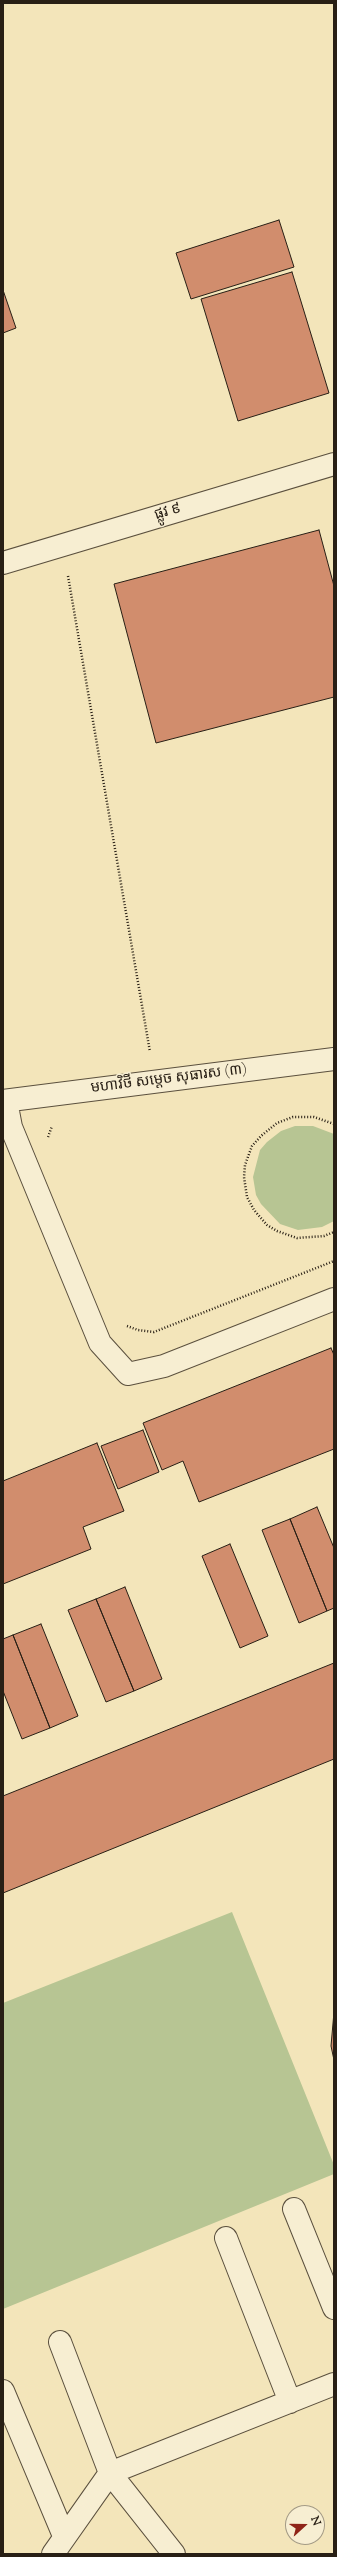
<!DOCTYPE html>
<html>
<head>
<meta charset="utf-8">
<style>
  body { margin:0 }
  #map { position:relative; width:337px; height:2557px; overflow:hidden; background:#f3e5ba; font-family:"Sorts Mill Goudy",serif }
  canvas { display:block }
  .frame { position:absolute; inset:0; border:4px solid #281f15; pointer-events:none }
  .north { position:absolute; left:285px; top:2505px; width:40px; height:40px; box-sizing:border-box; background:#f7eed2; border:1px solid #a49b86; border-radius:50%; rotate:69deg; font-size:11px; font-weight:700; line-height:16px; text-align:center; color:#281f15 }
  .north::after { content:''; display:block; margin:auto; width:14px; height:18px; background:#8f2418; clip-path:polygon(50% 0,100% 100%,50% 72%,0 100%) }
</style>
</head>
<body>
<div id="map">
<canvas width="337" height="2557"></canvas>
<div class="frame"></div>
<div class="north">N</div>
</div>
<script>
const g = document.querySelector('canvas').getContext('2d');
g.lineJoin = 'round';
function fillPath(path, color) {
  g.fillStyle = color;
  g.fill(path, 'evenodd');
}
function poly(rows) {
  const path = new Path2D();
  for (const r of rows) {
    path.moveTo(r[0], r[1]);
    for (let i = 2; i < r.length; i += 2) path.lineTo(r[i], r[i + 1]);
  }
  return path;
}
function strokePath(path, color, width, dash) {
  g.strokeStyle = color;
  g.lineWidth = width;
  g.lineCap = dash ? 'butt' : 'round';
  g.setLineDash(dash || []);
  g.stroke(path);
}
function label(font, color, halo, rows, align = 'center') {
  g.font = font + ' "Sorts Mill Goudy","Noto Sans Khmer",serif';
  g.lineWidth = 3;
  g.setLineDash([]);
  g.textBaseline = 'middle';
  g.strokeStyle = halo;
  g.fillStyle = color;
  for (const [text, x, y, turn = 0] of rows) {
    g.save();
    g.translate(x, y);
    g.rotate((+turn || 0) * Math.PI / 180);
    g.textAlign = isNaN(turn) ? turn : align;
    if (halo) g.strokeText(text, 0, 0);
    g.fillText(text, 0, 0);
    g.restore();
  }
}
const green = poly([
  [295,1126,313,1126,334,1134,334,1221,322,1227,298,1230,280,1224,261,1204,256,1195,253,1177,260,1150,267,1142,281,1131],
  [232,1912,334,2165,334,2174,3,2309,3,2003]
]);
const building = poly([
  [279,220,294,267,191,299,176,253,279,220],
  [292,272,329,393,238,421,201,299,292,272],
  [3,290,16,328,3,333,3,290],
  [319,530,334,586,334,697,156,743,114,584,319,530],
  [331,1348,334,1355,334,1449,199,1502,183,1461,162,1470,143,1423,331,1348],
  [143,1430,159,1472,118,1489,101,1446,143,1430],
  [97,1443,124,1511,83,1527,91,1549,3,1584,3,1481,97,1443],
  [317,1507,334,1548,334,1608,327,1611,290,1519,317,1507],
  [290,1519,327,1611,299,1623,262,1530,290,1519],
  [230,1544,268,1636,240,1648,202,1556,230,1544],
  [125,1587,162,1679,134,1691,96,1599,125,1587],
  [96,1599,134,1691,106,1702,68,1610,96,1599],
  [41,1624,78,1716,50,1728,13,1635,41,1624],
  [13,1635,50,1728,22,1739,3,1691,3,1639,13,1635],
  [334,1663,334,1759,3,1893,3,1796,334,1663],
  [334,2012,334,2060,331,2046,334,2012]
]);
const path = poly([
  [68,576,150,1052],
  [334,1124,314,1117,293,1117,277,1123,261,1136,252,1146,245,1165,244,1177,247,1197,254,1210,267,1225,277,1231,297,1238,324,1236,334,1232],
  [48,1137,52,1126],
  [127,1326,138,1330,154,1332,334,1261]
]);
const minor = poly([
  [3,563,334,464],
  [3,1101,334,1059],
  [6,1101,11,1127,100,1343,128,1374,164,1366,334,1299],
  [294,2209,334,2308],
  [226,2238,290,2402],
  [60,2342,110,2473,174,2554],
  [3,2391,64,2536],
  [53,2554,110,2473,334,2384]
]);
const streetNames = [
  ["ផ្លូវ ៩",168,513,-16],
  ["មហាវិថី សម្តេច សុធារស (៣)",169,1080,-7]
];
fillPath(green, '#b7c593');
fillPath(building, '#d18d6d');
strokePath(building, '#281f15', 1);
strokePath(minor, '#5b503e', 24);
strokePath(path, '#281f15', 2.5, [1, 2]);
strokePath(minor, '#f7eed2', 22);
label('15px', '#281f15', '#f7eed2', streetNames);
</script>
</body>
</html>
